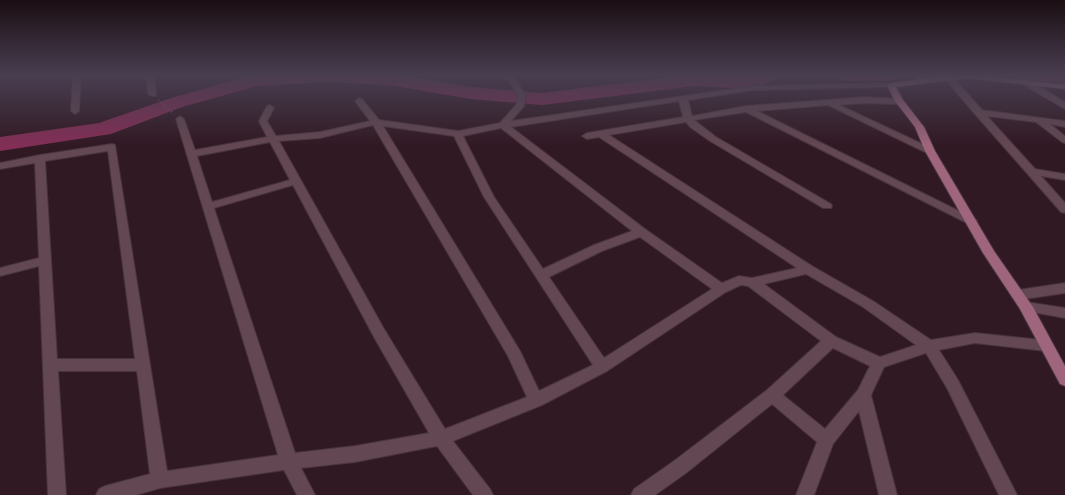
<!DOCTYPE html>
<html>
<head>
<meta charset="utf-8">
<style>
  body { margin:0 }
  canvas { display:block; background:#311923 }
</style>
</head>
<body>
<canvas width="1065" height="495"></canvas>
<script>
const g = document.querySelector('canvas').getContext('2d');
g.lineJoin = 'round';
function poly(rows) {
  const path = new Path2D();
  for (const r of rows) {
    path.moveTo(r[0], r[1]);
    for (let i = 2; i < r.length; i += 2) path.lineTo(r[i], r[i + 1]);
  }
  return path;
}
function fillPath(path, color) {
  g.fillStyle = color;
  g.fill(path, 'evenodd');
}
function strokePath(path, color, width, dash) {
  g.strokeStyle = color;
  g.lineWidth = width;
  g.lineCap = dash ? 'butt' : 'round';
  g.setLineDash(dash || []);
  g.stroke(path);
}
const river = poly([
  [252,75,401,75,471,87,542,93,687,75,749,77,754,75,779,75,777,79,752,89,695,86,542,105,471,99,389,85,329,82,257,86,182,107,111,134,0,151,0,137,99,123,168,99,252,75],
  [836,75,899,75,897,79,890,81,845,81,838,79,836,75],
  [1005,75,1065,75,1065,87,1014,81,1007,79,1005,75]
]);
const path = poly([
  [158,100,172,112]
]);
const minor = poly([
  [73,75,81,75,79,111,75,114,71,111,73,75],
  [146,75,154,75,156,94,155,96,152,96,148,94,146,75],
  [504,75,512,75,526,95,524,106,511,121,753,86,894,83,894,87,891,87,753,90,688,100,692,116,746,106,865,97,902,99,903,101,899,104,865,103,839,105,933,149,935,151,933,153,927,153,828,105,757,111,975,219,977,221,975,223,967,223,746,112,694,120,716,137,831,204,832,206,831,208,823,208,710,141,690,127,686,122,609,135,812,266,873,301,931,340,975,333,1051,341,1053,345,1051,349,1046,351,975,343,939,350,958,380,1017,495,999,495,947,388,926,353,884,367,871,395,897,495,879,495,859,411,833,444,814,495,796,495,817,442,772,404,686,473,655,495,631,495,634,489,674,461,767,390,821,341,748,286,741,285,726,292,607,371,542,405,453,441,490,489,493,495,473,495,437,446,355,462,301,468,315,495,297,495,284,470,160,488,136,495,96,495,99,489,105,486,150,474,137,371,58,371,66,495,48,495,39,266,0,276,0,268,39,258,35,163,0,169,0,163,40,155,112,144,115,145,167,471,278,455,176,119,180,116,184,119,195,150,267,137,259,121,267,106,270,105,274,108,267,121,276,136,320,132,370,121,355,101,359,98,362,99,379,120,458,131,500,123,516,105,518,95,504,75],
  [679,101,683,117,587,133,582,136,587,139,599,137,797,268,752,278,739,276,722,283,645,229,511,127,679,101],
  [373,125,508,356,527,397,445,429,384,329,279,141,320,138,373,125],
  [383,126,454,136,484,197,593,365,539,391,520,351,383,126],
  [501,128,632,231,594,245,543,269,494,197,463,136,501,128],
  [270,142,290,180,212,202,197,156,270,142],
  [108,151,135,359,57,359,45,161,108,151],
  [293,185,374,337,429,433,355,446,295,453,214,208,293,185],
  [640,237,712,289,604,358,549,277,602,251,640,237],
  [806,274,863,307,916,345,880,357,836,337,764,284,806,274],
  [833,348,870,366,858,390,825,429,783,395,833,348],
  [913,75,922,75,928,80,927,82,921,82,913,75],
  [945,75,951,75,982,110,1065,121,1065,127,1050,124,1065,136,1065,143,1062,142,1036,122,987,116,1035,169,1065,174,1065,180,1041,176,1065,203,1065,213,1061,212,975,114,945,79,945,75],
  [1024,81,1030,81,1065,102,1065,109,1024,85,1024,81],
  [1065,283,1065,293,1018,300,1013,298,1011,295,1013,292,1018,290,1065,283],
  [1026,302,1065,308,1065,318,1021,310,1019,307,1021,304,1026,302]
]);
const major = poly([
  [950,75,981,75,1065,85,1065,89,967,78,896,87,903,100,924,127,935,151,994,251,1033,307,1065,366,1065,386,1060,384,1020,309,983,253,925,151,915,127,895,101,887,85,891,83,950,75]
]);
fillPath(river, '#822e55');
strokePath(minor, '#48343c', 2);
strokePath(major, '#48343c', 2);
strokePath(path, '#725d65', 2, [1, 2.5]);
fillPath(minor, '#634752');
fillPath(major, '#9e657c');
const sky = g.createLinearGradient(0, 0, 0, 145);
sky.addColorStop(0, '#1b0e13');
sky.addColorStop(0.52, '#483e50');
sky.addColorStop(1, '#483e5000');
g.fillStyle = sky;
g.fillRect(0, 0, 1065, 145);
</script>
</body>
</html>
